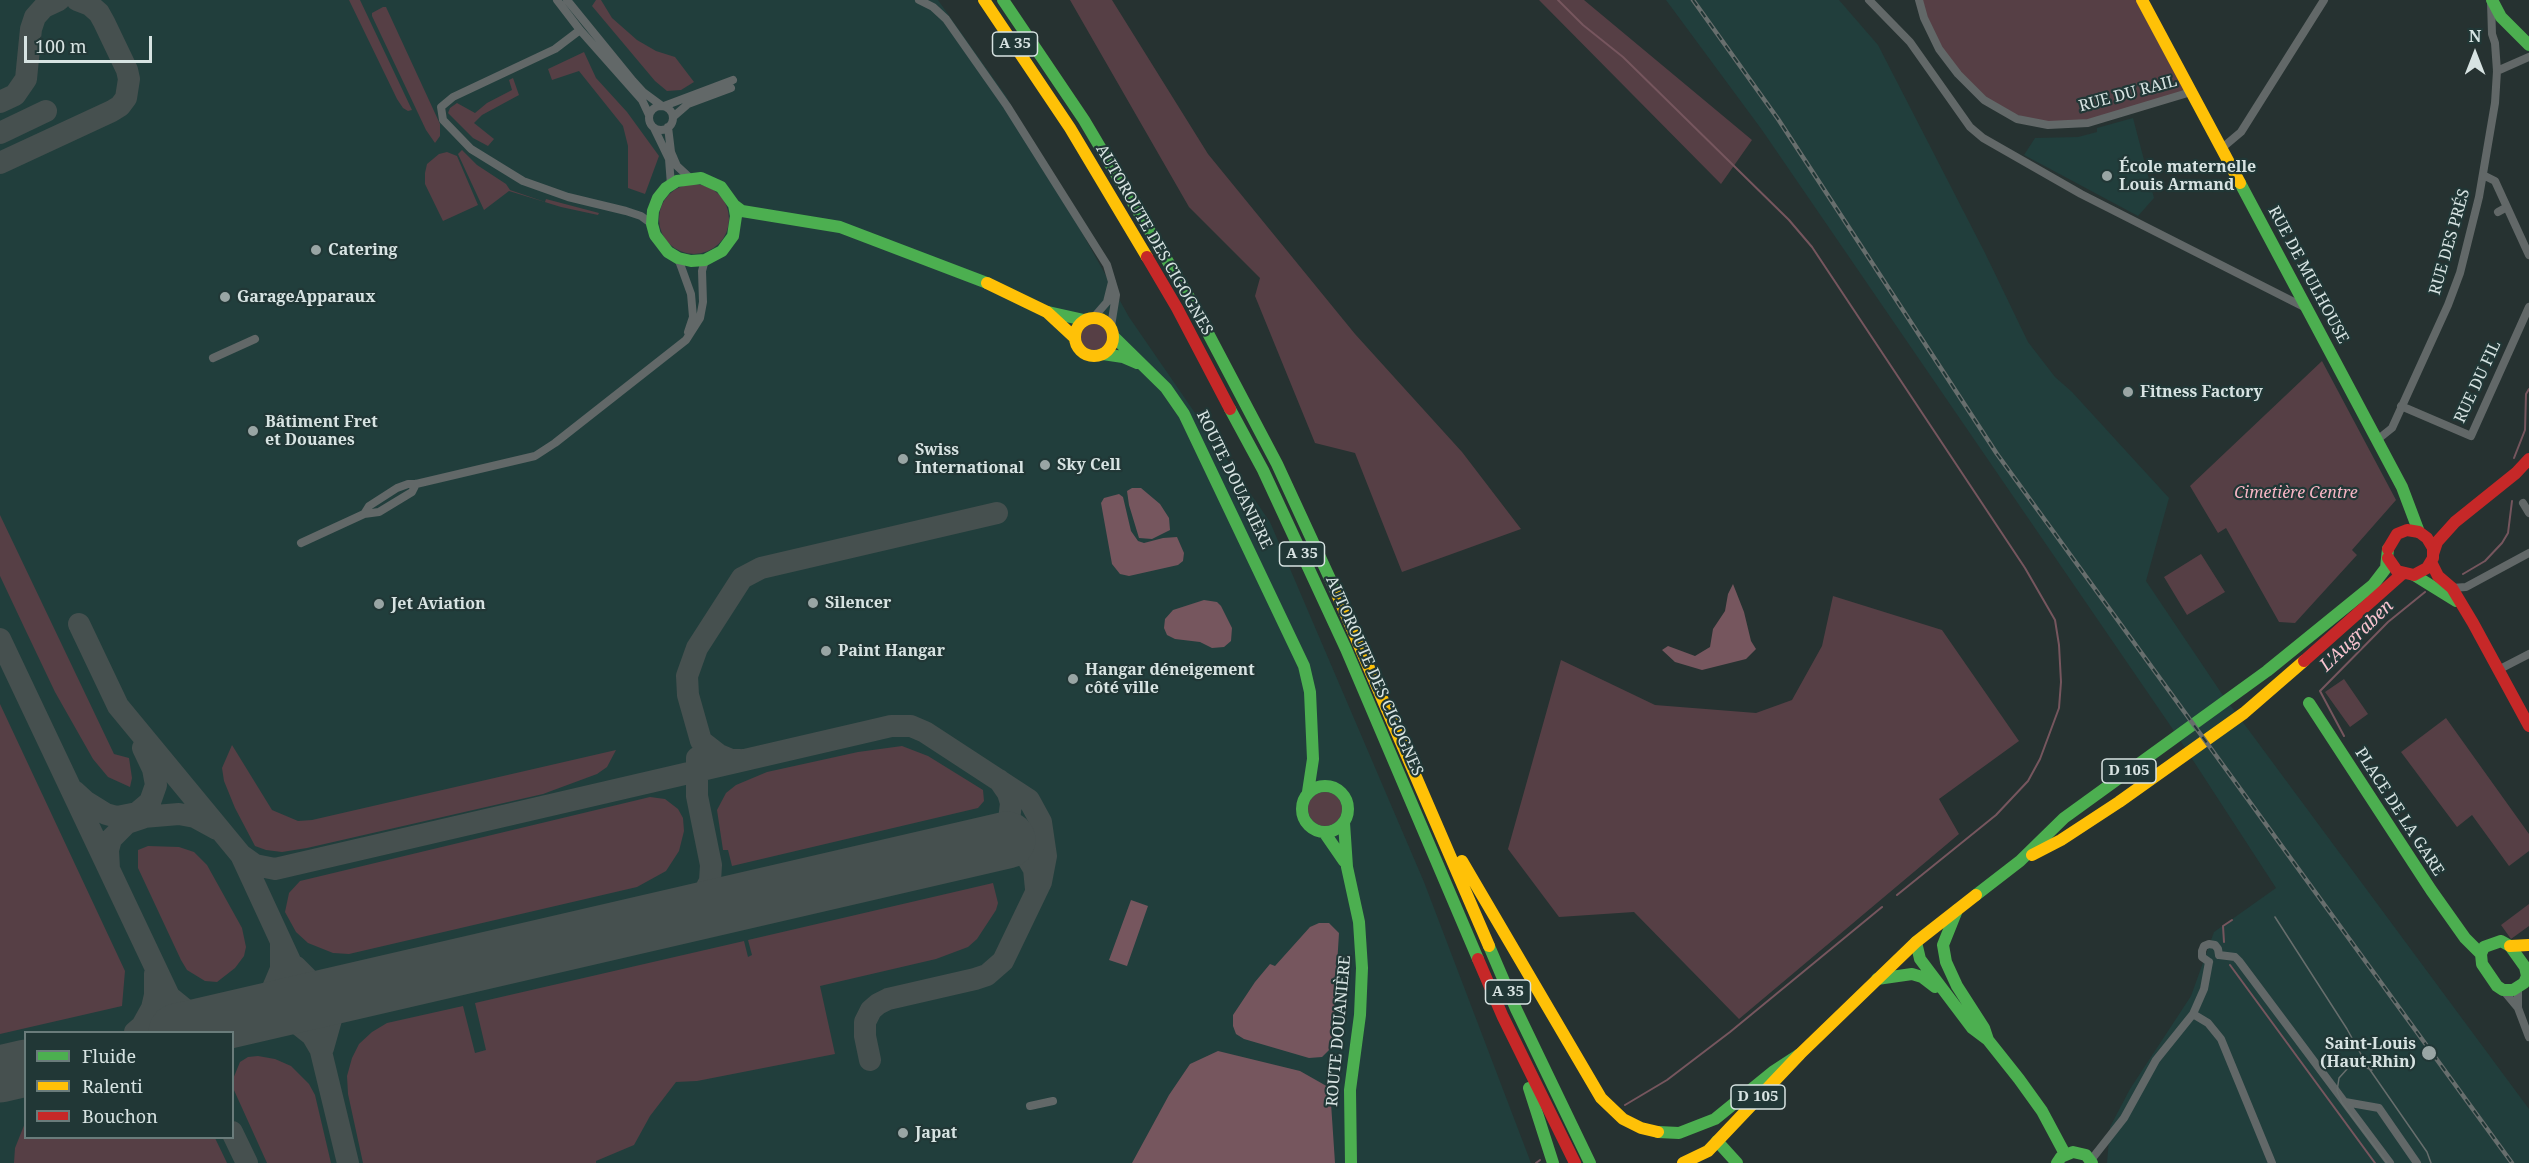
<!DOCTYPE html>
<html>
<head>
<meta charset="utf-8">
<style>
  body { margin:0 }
  #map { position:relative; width:2529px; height:1163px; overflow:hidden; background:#263231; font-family:"Noto Serif",serif }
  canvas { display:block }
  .legend { position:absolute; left:24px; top:1031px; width:210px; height:108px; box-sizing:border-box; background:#213736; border:2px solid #6a7c7b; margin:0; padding:8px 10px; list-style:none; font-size:18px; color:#d7e3e2 }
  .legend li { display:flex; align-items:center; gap:12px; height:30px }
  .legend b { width:30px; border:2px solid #6a7c7b }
  .north { position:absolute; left:2445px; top:24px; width:60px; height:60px; -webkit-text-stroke:4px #213736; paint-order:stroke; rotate:0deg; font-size:16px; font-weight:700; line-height:24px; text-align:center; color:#d7e3e2 }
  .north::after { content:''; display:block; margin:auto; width:21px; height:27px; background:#d7e3e2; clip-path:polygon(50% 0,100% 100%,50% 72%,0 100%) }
  .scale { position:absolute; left:24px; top:36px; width:128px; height:27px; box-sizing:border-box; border:3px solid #d7e3e2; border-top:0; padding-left:8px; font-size:18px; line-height:21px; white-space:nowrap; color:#d7e3e2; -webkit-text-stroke:4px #213736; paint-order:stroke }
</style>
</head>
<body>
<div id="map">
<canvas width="2529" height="1163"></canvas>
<ul class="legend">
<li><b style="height:8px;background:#4caf50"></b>Fluide</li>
<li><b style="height:8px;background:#ffc107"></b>Ralenti</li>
<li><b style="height:8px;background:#c62828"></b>Bouchon</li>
</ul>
<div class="north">N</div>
<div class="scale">100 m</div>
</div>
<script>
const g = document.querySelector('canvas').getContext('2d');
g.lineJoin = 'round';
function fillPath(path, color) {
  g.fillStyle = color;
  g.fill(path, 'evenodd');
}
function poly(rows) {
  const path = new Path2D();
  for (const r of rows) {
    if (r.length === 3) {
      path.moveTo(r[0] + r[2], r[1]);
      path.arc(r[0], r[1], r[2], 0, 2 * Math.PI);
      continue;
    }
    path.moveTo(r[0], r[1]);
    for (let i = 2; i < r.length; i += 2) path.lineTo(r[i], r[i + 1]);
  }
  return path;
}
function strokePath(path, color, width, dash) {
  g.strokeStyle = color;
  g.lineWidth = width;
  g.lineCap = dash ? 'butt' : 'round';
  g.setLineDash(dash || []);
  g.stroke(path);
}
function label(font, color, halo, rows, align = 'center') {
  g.font = font + ' "Noto Serif",serif';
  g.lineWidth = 4.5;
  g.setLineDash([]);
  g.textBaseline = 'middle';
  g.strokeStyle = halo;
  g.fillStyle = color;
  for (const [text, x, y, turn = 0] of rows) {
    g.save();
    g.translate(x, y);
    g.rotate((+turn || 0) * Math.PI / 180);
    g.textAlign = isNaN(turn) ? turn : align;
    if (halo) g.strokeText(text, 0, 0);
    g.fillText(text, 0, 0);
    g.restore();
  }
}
const built = poly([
  [0,0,938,0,1006,96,1129,317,1270,522,1424,882,1531,1163,0,1163],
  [26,1032,232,1032,232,1138,26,1138],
  [1666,0,1839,0,1878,45,1985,253,2028,342,2055,377,2072,392,2169,498,2146,581,2222,694,2529,1109,2529,1163,2107,1163,2110,1127,2130,1089,2191,996,2214,932,2276,888,2172,728,1762,130],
  [2133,118,2154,198,2138,216,2024,155,2035,138,2078,137,2097,132,2097,128]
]);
const green = poly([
  [349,0,360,0,412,110,408,111,403,108,397,99],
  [596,0,601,0,612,18,637,40,656,51,675,57,694,82,681,90,667,91,655,81,592,6],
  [1070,0,1112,0,1208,154,1355,334,1462,452,1521,529,1402,572,1355,453,1315,443,1255,296,1260,278,1189,207],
  [1539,0,1584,0,1752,140,1721,184],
  [1919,0,2136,0,2186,94,2088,123,2048,125,1996,108,1947,61],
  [383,7,386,7,440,124,440,136,435,143,426,130,372,16,372,13],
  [584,52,596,78,627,112,659,156,645,194,628,188,628,146,623,126,579,71,552,80,548,69],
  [513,78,519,95,482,115,474,123,494,139,488,146,473,138,448,113,450,108,457,103,475,113,487,103,512,90,509,80],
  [462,150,477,165,506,184,510,190,545,202,546,199,599,213,598,215,561,207,509,191,484,210,458,154],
  [447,152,457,156,478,205,443,221,425,184,425,173,427,164,439,154],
  [694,219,35],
  [1094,337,13],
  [2322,361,2396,500,2352,550,2357,555,2295,623,2279,622,2226,528,2218,533,2190,486],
  [0,515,114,754,129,758,132,778,130,787,108,777,93,759,55,692,25,629,0,576],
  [2201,554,2225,592,2187,615,2164,577],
  [1833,596,1942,630,2019,741,1939,799,1959,834,1739,1019,1634,912,1559,917,1508,849,1561,660,1655,705,1756,713,1792,700,1822,646],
  [2344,679,2368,714,2350,727,2325,692],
  [0,704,125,971,122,1006,0,1034],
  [2446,718,2529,834,2529,851,2509,866,2472,815,2457,827,2401,752],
  [232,745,272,810,298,821,312,820,616,750,607,767,597,774,543,794,307,848,282,852,266,850,255,846,235,808,224,781,222,768],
  [902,746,928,756,983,790,984,801,978,808,732,866,728,850,723,850,717,810,726,793,736,785,767,772,858,752],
  [1325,809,17],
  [650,797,665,799,678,809,683,818,684,831,679,851,666,871,637,887,349,954,333,953,308,943,296,932,285,912,289,893,300,881],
  [148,846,179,847,194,852,207,865,242,928,246,947,244,956,235,968,217,982,205,981,187,970,181,960,138,868,138,850],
  [993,883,998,903,996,910,977,939,968,947,936,959,820,986,835,1054,697,1081,676,1082,650,1116,634,1145,596,1161,596,1163,363,1163,348,1094,347,1076,352,1058,359,1044,372,1032,387,1023,463,1006,475,1053,486,1050,475,1003,744,941,748,957,752,955,748,940],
  [2529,904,2529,926,2511,939,2501,925],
  [258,1056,275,1059,291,1066,309,1084,315,1095,331,1163,267,1163,233,1088,233,1079,240,1062,248,1057],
  [25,1123,26,1138,215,1138,227,1163,14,1163,15,1148]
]);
const water = poly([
  [1132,488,1141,488,1160,504,1169,518,1170,530,1152,539,1139,538,1129,505,1127,491],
  [1119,494,1123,497,1131,531,1138,541,1144,543,1163,538,1177,537,1184,553,1183,561,1178,565,1129,576,1120,574,1112,564,1101,503,1104,498],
  [1733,584,1744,612,1751,641,1756,649,1746,659,1702,670,1675,662,1662,650,1668,646,1695,656,1710,647,1713,629,1725,611,1728,594],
  [1204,600,1217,602,1221,606,1232,628,1231,641,1224,647,1212,648,1200,642,1175,639,1167,635,1164,628,1165,619,1173,610],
  [1131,900,1148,906,1127,966,1109,960],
  [1319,923,1329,923,1339,933,1332,1047,1322,1057,1309,1058,1244,1039,1236,1034,1233,1026,1233,1015,1255,982,1270,964,1275,966,1310,927],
  [1218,1051,1300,1071,1330,1088,1335,1163,1132,1163,1169,1095,1190,1064]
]);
const stream = poly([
  [1558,0,1583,25,1623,57,1789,220,1812,247,2025,568,2055,620,2059,645,2061,682,2059,708,2040,759,2028,781,1996,815,1897,895],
  [2514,458,2525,430,2526,394,2529,389],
  [2463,574,2485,561,2502,543,2508,533,2512,501],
  [2344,736,2320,691,2388,622,2425,592],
  [2224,942,2223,926,2232,920],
  [2230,965,2375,1163],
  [1625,1105,1667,1080,1730,1032,1882,907],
  [1536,1163,1540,1160]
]);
const taxiway = poly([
  [0,102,15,95,26,79,31,29,35,17,44,7,59,0],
  [0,133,46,111],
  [0,163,112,111,120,106,126,98,129,79,127,70,104,22,99,13,90,5,77,0],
  [79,624,118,706,241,855,309,1002,348,1163],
  [0,639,186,1032],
  [740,760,731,760,719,755,701,741,688,695,687,676,697,648,742,578,761,568,997,513],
  [74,791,85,801,106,814,117,817,137,813,150,802,156,785,153,769,143,748],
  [131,818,179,814,195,817,217,829],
  [980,845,997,838,1004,831,1009,821,1011,803,1008,793,999,780],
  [946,854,999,845,1012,847,1028,859,1034,869,1036,889],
  [241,855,255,865,275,869,874,730,891,726,911,726,925,732,1029,800,1041,822,1046,856,1041,882,1003,961,987,975,975,979,888,999,878,1004,871,1010,865,1022,865,1036,870,1060],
  [109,869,108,850,111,839,127,823,142,818],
  [678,916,699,902,710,881,711,865,697,796,697,758],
  [296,967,309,980,329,989,365,989],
  [171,998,187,1011,196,1016,221,1020,237,1018],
  [253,1015,279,1015,293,1020,312,1035,319,1047],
  [223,1022,255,1009,270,995,281,969,281,944],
  [135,1032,142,1026,152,1008,155,995,155,974],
  [323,1048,332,1016,352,997,371,988],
  [232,1132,247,1163]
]);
const runway = poly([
  [177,1032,1007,840],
  [0,1074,26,1068]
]);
const street = poly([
  [557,0,580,30,642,100,649,115],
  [567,0,633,81,643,92,662,106],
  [919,0,933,7,946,19,1007,106,1107,265,1116,295,1111,326],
  [1869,0,1910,42,1970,127,1983,138,2081,194,2306,308],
  [1919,0,1924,18,1939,49,1958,74,1984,100,2017,119,2048,125,2088,123,2191,92],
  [580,30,555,49,453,97,441,107,443,120,471,149,523,181,568,197,626,211,641,216,652,224],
  [2497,71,2529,57],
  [661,118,12],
  [664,106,733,80],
  [673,117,688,104,731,88],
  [668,127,671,152,677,166,690,178],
  [654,128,669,159,671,185],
  [2222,148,2241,132,2324,0],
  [2483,175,2495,181,2529,255],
  [2498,212,2507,207],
  [678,258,691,294,693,317,688,332],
  [1094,317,1107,302,1112,282],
  [213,358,255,339],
  [2401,406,2471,436,2529,307],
  [2377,440,2392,428,2448,305,2460,273,2479,197,2495,103,2497,71,2495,43,2492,34,2491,2],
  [416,484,412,492,379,512,364,514,369,506,397,488,408,484,416,484,535,456,555,443,686,340,700,318,703,302,702,271,705,260],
  [2523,503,2529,513],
  [301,543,364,514],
  [2452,588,2466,587,2529,553],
  [2498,670,2529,654],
  [2219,955,2235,957,2239,961,2390,1163],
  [2209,962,2202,957,2202,951,2204,946,2209,944,2215,945,2218,949,2219,955],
  [2503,990,2518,1008,2518,988],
  [2518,1008,2529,1037],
  [2193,1014,2208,1023,2221,1039,2272,1163],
  [2345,1102,2379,1108,2417,1163],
  [1030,1106,1053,1101],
  [2091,1160,2124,1118,2156,1060,2193,1014,2204,989,2209,962]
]);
const fast = poly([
  [1003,0,1084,120,1190,299,1277,464,1337,594],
  [2492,0,2501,17,2529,45],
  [2240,183,2402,487,2419,532],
  [734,205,736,216,733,236,722,251,705,260,691,261,678,258,668,252,655,235,652,224,653,211,658,198,666,188,677,181,701,178,721,187,734,205,742,211,840,227,987,283],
  [1048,312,1084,320],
  [1114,337,1166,388,1184,414,1304,666,1310,692,1313,759,1308,792],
  [1103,354,1123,357,1137,363],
  [1230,409,1263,470,1346,649,1478,959],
  [2414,575,2456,601],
  [2309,703,2431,890,2465,938,2481,954],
  [1325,809,23],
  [1344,823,1347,867,1359,922,1362,968,1360,1015,1350,1090,1351,1163],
  [1324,832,1344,861],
  [1976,895,2020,861,2064,818,2267,671,2373,585,2386,568,2388,549],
  [1957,910,1943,945,1946,962,1957,986,1984,1028,1988,1040],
  [2501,941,2510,946,2525,967,2527,976,2524,983,2513,990,2503,990,2497,986,2482,964,2481,954,2484,947,2501,941],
  [1916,942,1920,959,1972,1028,1988,1040,2019,1079,2042,1111,2065,1154],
  [1489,946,1516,1009,1590,1163],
  [1877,979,1912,974,1922,977,1935,987],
  [1529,1088,1553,1163],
  [1658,1132,1679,1133,1715,1119,1774,1071,1800,1054],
  [1717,1141,1737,1163],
  [2057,1163,2061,1157,2073,1152,2086,1155,2092,1163]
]);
const slow = poly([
  [984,0,1070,128,1147,257],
  [2142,0,2240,183],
  [987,283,1047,312,1075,338],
  [1094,337,19],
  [1337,594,1489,946],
  [2032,855,2061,840,2119,802,2244,713,2304,661],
  [1462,861,1601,1098,1623,1119,1641,1128,1658,1132],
  [2510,946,2529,945],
  [1683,1163,1708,1151,1800,1054,1916,942,1976,895]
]);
const jam = poly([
  [1147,257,1177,308,1230,409],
  [2433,554,2437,542,2455,522,2516,473,2529,459],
  [2388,558,2397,571,2414,575,2427,568,2433,558,2433,548,2427,538,2419,532,2407,530,2397,534,2388,549],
  [2431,562,2438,576,2452,588,2473,623,2529,726],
  [2304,661,2402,574],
  [1478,959,1503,1017,1575,1163]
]);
const tram = poly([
  [2275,917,2347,1029,2368,1067,2427,1152,2431,1163],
  [2372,1070,2362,1066,2348,1068,2339,1078,2337,1091,2342,1103,2387,1163]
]);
const rail = poly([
  [1693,0,1778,119,1997,454,2512,1163]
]);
const markers = [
  [2107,176,6,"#99a5a4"],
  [316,250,6,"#99a5a4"],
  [225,297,6,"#99a5a4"],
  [2128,392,6,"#99a5a4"],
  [253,431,6,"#99a5a4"],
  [903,459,6,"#99a5a4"],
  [1045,465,6,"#99a5a4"],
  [813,603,6,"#99a5a4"],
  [379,604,6,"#99a5a4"],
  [826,651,6,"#99a5a4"],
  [1073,679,6,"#99a5a4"],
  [2429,1053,8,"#99a5a4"],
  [903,1133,6,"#99a5a4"]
];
const shields = [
  [1015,44,45],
  [1302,554,45],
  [2129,771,54],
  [1508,992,45],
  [1758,1097,54]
];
const shieldNames = [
  ["A 35",1015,44],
  ["A 35",1302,554],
  ["D 105",2129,771],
  ["A 35",1508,992],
  ["D 105",1758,1097]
];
const streetNames = [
  ["RUE DU RAIL",2128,94,-15],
  ["AUTOROUTE DES CIGOGNES",1154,240,60],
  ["RUE DES PRÉS",2450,242,-74],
  ["RUE DE MULHOUSE",2308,275,62],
  ["RUE DU FIL",2478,382,-65],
  ["ROUTE DOUANIÈRE",1234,480,64],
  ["AUTOROUTE DES CIGOGNES",1374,676,66],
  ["PLACE DE LA GARE",2399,812,57],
  ["ROUTE DOUANIÈRE",1339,1031,-85]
];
const poiNames = [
  ["École maternelle",2119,167],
  ["Louis Armand",2119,185],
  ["Catering",328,250],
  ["GarageApparaux",237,297],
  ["Fitness Factory",2140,392],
  ["Bâtiment Fret",265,422],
  ["et Douanes",265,440],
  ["Swiss",915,450],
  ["International",915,468],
  ["Sky Cell",1057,465],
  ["Silencer",825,603],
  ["Jet Aviation",391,604],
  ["Paint Hangar",838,651],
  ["Hangar déneigement",1085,670],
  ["côté ville",1085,688],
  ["Saint-Louis",2416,1044,"right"],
  ["(Haut-Rhin)",2416,1062,"right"],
  ["Japat",915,1133]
];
const parkNames = [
  ["Cimetière Centre",2296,493]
];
const waterNames = [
  ["L'Augraben",2357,636,-44]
];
fillPath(built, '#213e3c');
fillPath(green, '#563f45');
fillPath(water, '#76565e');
strokePath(stream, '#76565e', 2);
strokePath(taxiway, '#46504f', 22);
strokePath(runway, '#46504f', 57);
strokePath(street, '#626868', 8);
strokePath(fast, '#4caf50', 12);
strokePath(slow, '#ffc107', 12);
strokePath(jam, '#c62828', 12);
strokePath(tram, '#676e6d', 1.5);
strokePath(rail, '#676e6d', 4.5);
strokePath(rail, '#213736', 2, [7]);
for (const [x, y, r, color] of markers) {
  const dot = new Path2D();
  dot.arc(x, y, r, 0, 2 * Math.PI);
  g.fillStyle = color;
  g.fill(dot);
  strokePath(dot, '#213736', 2);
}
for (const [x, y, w] of shields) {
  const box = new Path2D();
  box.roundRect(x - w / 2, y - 12, w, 24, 4.5);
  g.fillStyle = '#213736';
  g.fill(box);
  strokePath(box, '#d7e3e2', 1.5);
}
label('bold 15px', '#d7e3e2', null, shieldNames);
label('16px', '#d7e3e2', '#213736', streetNames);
label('bold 16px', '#d7e3e2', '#213736', poiNames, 'left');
label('italic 16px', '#f7b5c4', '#213736', parkNames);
label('italic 18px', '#f9c3cf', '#213736', waterNames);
</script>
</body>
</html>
